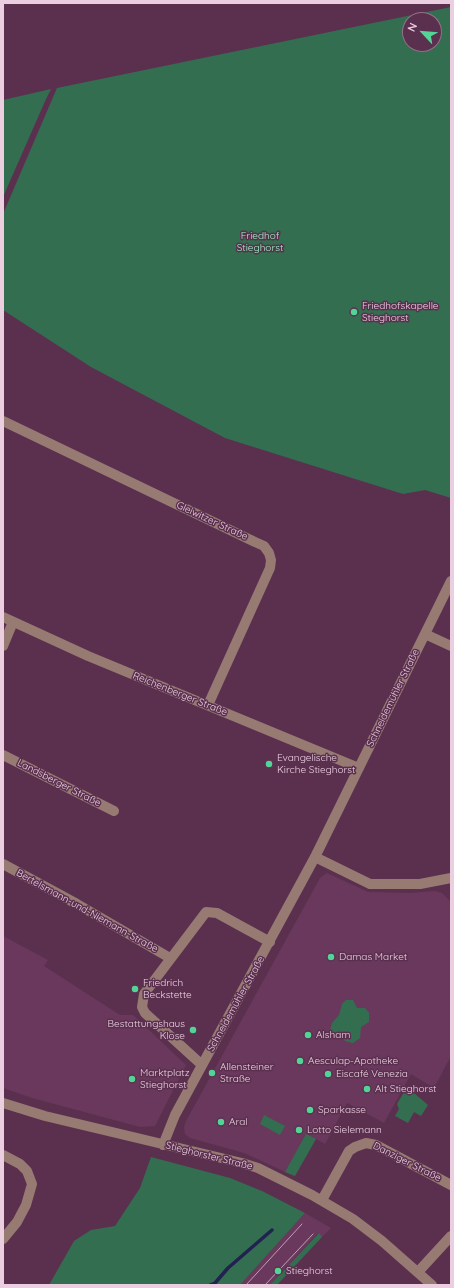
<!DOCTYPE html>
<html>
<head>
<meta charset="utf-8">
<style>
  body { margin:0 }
  #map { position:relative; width:454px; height:1288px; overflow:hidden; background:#5b304f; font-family:Quicksand,sans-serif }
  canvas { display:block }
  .frame { position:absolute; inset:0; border:4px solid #ebcfe1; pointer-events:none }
  .north { position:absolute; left:402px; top:12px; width:40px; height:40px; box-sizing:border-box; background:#5b304f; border:1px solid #957089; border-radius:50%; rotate:296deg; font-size:11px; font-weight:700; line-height:16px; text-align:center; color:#ebcfe1 }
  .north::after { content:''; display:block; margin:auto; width:14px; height:18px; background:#54d396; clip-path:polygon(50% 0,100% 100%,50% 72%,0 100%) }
</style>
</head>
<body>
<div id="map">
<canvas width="454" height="1288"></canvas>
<div class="frame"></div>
<div class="north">N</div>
</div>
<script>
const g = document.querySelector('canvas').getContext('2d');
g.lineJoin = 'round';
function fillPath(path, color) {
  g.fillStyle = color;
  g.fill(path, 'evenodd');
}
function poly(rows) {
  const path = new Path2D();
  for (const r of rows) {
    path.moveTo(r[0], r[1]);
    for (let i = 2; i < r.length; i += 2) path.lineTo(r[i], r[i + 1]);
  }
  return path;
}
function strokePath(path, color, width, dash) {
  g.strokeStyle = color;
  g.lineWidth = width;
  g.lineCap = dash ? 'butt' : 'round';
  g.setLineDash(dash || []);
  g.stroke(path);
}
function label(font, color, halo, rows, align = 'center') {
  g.font = font + ' Quicksand,sans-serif';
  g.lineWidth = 3;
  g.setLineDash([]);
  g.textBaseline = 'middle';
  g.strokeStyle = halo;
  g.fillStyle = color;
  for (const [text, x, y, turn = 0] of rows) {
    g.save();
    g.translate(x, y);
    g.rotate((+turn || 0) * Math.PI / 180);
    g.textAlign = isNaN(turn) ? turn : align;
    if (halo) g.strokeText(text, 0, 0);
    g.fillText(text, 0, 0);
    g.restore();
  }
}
const built = poly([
  [327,873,368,892,409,893,435,891,442,893,451,902,451,1056,434,1088,411,1074,384,1123,347,1103,325,1144,316,1139,294,1176,244,1153,190,1138,185,1134,184,1127,186,1121,320,878],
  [3,936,48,960,44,966,120,1015,133,1015,186,1065,155,1126,140,1127,32,1098,3,1088],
  [305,1213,331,1228,322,1237,318,1233,270,1285,240,1285]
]);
const green = poly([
  [451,7,451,498,425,490,403,494,225,438,91,367,3,310,3,214,57,88],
  [410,20,434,20,434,44,410,44],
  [51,89,46,99,3,197,3,100],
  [346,1000,353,1000,357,1008,365,1008,369,1013,369,1022,361,1027,360,1038,353,1043,345,1041,342,1035,334,1035,330,1030,332,1023,339,1015,342,1004],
  [407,1087,428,1105,421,1116,414,1112,408,1123,395,1116,399,1109,397,1104],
  [264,1115,285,1126,280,1135,260,1124],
  [306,1134,316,1139,295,1176,285,1172],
  [151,1157,230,1178,262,1191,305,1213,240,1285,49,1285,74,1241,91,1230,115,1226,140,1188],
  [319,1233,322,1237,277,1285,270,1285]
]);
const stream = poly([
  [210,1285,215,1283,228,1268,272,1230]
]);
const minor = poly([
  [3,421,255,542,264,546,269,553,271,560,270,568,208,705],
  [3,617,88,656,359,768],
  [425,634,451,646],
  [3,646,13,622],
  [3,755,114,811],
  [315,857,370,884,420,884,451,878],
  [3,864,77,904,170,958],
  [202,1065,145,1013,142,1007,144,994,206,912,217,913,270,942],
  [3,1103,45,1116,242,1163,258,1168,312,1195,353,1219,382,1241,432,1285],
  [163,1145,175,1115,315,857,451,581],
  [3,1155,20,1164,27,1171,32,1184,26,1205,17,1222,3,1239],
  [322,1200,349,1151,355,1147,366,1143,376,1145,451,1185],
  [418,1272,451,1236]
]);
const tram = poly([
  [246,1285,302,1224],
  [265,1285,313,1234]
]);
const markers = [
  [354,312,4,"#54d396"],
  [269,764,4,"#54d396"],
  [331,957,4,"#54d396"],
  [135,989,4,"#54d396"],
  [193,1030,4,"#54d396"],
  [308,1035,4,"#54d396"],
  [300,1061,4,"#54d396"],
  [212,1073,4,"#54d396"],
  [328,1074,4,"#54d396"],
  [132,1079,4,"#54d396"],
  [367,1089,4,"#54d396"],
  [310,1110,4,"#54d396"],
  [221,1122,4,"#54d396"],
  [299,1130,4,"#54d396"],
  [278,1271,4,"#54d396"]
];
const parkNames = [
  ["Friedhof",260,236],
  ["Stieghorst",260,248]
];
const poiNames = [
  ["Friedhofskapelle",362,306],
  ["Stieghorst",362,318],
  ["Evangelische",277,758],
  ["Kirche Stieghorst",277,770],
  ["Damas Market",339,957],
  ["Friedrich",143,983],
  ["Beckstette",143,995],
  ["Bestattungshaus",185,1024,"right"],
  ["Klose",185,1036,"right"],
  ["Alsham",316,1035],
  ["Aesculap-Apotheke",308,1061],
  ["Allensteiner",220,1067],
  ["Straße",220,1079],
  ["Marktplatz",140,1073],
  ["Stieghorst",140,1085],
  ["Eiscafé Venezia",336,1074],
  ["Alt Stieghorst",375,1089],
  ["Sparkasse",318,1110],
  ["Aral",229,1122],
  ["Lotto Sielemann",307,1130],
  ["Stieghorst",286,1271]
];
const streetNames = [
  ["Gleiwitzer Straße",212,521,25],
  ["Reichenberger Straße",180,694,22],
  ["Schneidemühler Straße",393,698,-64],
  ["Landsberger Straße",59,783,27],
  ["Bertelsmann-und-Niemann-Straße",87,911,29],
  ["Schneidemühler Straße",236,1004,-61],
  ["Stieghorster Straße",209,1156,14],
  ["Danziger Straße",407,1162,27]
];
fillPath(built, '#69385c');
fillPath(green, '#346e50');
strokePath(stream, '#212250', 3.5);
strokePath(minor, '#977b72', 10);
strokePath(tram, '#c09fb5', 1);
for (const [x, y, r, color] of markers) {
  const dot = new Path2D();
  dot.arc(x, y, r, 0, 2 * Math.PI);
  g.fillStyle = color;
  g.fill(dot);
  strokePath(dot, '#5b304f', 1.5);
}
label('10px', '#9af6c4', '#5b304f', parkNames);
label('10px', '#ebcfe1', '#5b304f', poiNames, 'left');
label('10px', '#ebcfe1', '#5b304f', streetNames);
</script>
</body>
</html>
